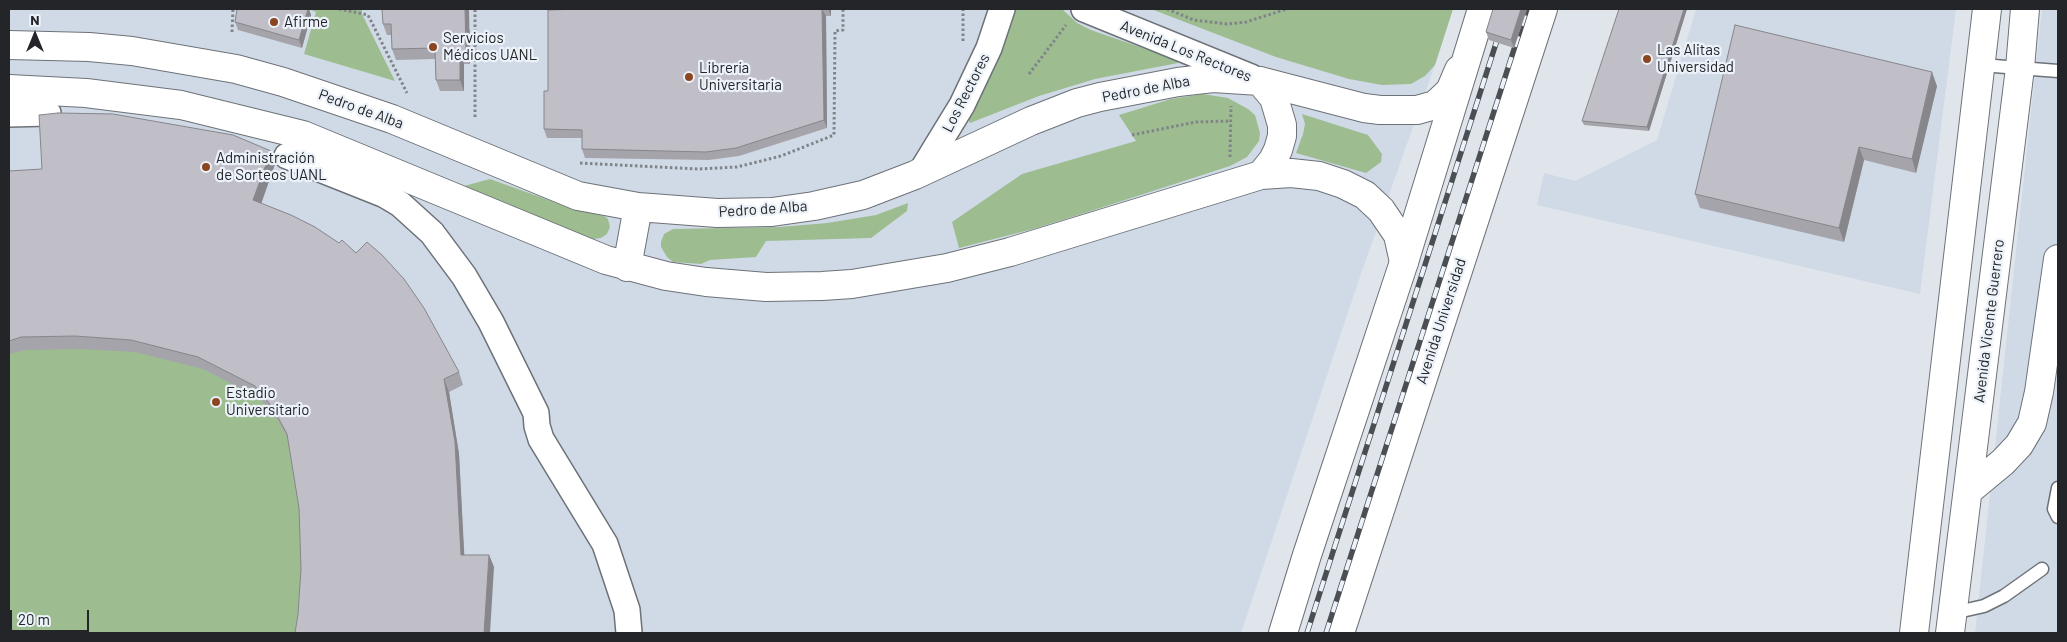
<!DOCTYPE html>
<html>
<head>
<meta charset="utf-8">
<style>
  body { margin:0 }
  #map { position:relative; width:2067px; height:642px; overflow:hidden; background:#dfe5eb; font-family:Barlow,sans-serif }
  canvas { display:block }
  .frame { position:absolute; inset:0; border:10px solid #232528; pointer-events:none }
  .north { position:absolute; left:10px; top:10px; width:50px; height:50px; -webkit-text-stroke:4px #ecf2f9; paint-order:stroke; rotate:0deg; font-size:14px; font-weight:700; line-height:20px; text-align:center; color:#232528 }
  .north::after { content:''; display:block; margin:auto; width:18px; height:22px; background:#232528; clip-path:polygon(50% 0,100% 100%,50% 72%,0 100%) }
  .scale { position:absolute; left:10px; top:610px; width:79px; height:22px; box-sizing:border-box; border:2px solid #232528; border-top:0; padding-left:6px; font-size:15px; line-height:18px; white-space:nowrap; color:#232528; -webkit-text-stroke:4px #ecf2f9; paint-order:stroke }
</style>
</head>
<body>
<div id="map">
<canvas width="2067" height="642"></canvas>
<div class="frame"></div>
<div class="north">N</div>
<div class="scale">20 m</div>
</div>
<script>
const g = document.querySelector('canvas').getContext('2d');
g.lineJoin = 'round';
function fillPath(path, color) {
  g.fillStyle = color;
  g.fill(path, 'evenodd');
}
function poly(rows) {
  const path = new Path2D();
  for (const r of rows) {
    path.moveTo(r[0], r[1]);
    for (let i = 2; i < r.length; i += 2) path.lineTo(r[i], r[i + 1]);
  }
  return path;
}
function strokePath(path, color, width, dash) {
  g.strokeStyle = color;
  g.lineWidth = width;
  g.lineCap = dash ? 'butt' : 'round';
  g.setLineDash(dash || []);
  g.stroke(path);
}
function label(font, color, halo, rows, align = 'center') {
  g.font = font + ' Barlow,sans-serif';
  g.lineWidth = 4.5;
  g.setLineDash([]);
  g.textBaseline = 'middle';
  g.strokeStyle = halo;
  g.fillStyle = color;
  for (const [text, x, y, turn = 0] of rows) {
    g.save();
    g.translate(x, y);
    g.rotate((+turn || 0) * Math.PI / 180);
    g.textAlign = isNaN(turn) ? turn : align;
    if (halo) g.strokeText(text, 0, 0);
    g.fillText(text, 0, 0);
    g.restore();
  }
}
const built = poly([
  [9,9,1453,9,1435,65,1362,271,1241,633,9,633],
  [1696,9,1956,9,1920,294,1537,205,1544,173,1575,181,1657,140],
  [2042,9,2058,9,2058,633,1975,633]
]);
const green = poly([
  [308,9,362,9,362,14,395,81,304,54,316,12],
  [1014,9,1062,9,1077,23,1091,30,1177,60,1178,63,1095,79,1039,96,970,123,967,118],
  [1151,9,1453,9,1435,65,1425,76,1411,84,1382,85,1349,79,1276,57],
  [1203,94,1228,98,1248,109,1255,115,1260,133,1259,141,1247,157,1230,166,1193,178,1088,212,1033,229,959,248,952,222,1022,174,1136,141,1119,115,1171,99],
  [1302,114,1368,135,1382,154,1381,162,1366,173,1296,153,1303,134,1305,124],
  [490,179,568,207,604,216,608,219,610,227,607,234,601,238,594,239,584,237,464,186],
  [908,203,907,211,871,238,766,241,756,257,710,260,701,264,673,262,667,257,661,247,661,242,664,234,673,229,780,227,827,223,876,215],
  [9,206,147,208,436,633,9,633]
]);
const path = poly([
  [339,9,368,15,407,93],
  [1167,9,1194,20,1227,24,1246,22,1287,9],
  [232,32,233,9],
  [963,41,963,9],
  [1029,74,1066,25],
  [475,117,475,9],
  [1132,135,1196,122,1231,121],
  [1230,157,1231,106],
  [580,163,698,169,737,167,781,156,834,135,835,31,843,30,843,9]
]);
const lane = poly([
  [1981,65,2058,71],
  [2058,488,2054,509,2058,517],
  [1953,613,1984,606,2004,596,2042,569]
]);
const street = poly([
  [1084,9,1251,77],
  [9,114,48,113],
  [287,156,385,195,400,204,432,233,464,276,491,322,536,413,537,426,541,439,605,544,627,610,629,633],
  [921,172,962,105,989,48,1002,9]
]);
const secondary = poly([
  [9,45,89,47,132,51,236,69,283,82,392,119,578,196,638,207,717,213,772,212,814,206,863,195,915,175,1031,121,1077,103,1100,97,1178,82,1213,78,1260,81,1364,108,1380,110,1417,110,1435,105,1450,91,1459,70],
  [1260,81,1274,98,1282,125,1282,136,1278,150,1273,160,1261,175],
  [9,89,86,93,181,105,303,135,606,260,666,276,706,282,766,287,822,286,852,284,947,268,1010,252,1261,175,1291,173,1319,176,1343,184,1365,195,1381,210,1398,235,1404,262],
  [627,267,638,207],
  [1968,491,2003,462,2019,445,2032,423,2039,392,2058,259],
  [1914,633,1987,9],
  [1950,633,2020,68,2025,9]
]);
const highway = poly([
  [1283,633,1307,555,1404,262,1482,9],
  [1340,633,1543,9]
]);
const rail = poly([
  [1307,633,1507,9],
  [1326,633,1527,9]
]);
const wall = poly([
  [237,9,309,9,311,15,302,48,238,30,235,22],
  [382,9,470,30,470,64,464,64,464,91,440,91,436,80,435,59,396,60,392,49,392,35,387,35,383,24],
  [583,9,831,9,831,16,826,16,827,128,739,156,709,160,585,158,582,149,582,138,547,138,544,129,548,91],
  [1493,9,1527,9,1514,48,1489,40,1486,32],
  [1619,9,1687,9,1649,131,1584,125,1582,121],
  [1937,86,1916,173,1864,160,1844,242,1700,208,1695,194],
  [275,164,261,203,459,372,463,385,449,392,459,454,464,555,489,555,494,567,298,614,301,569,299,508,288,439,278,420,259,398,203,369,135,352,80,349,25,350,9,354,9,171]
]);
const shadedWall = poly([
  [308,9,309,9,311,15,302,48,299,40],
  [465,9,469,9,470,64,466,53],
  [822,9,826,16,827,128,824,120],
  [828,9,831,9,831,16],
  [1521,9,1527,9,1514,48,1511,40],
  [1684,9,1687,9,1649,131,1647,127],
  [460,53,464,64,464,91,460,80],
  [1932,72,1937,86,1916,173,1912,159],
  [1859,147,1864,160,1844,242,1839,228],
  [271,151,275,164,258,213,253,200],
  [444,379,449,392,459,454,465,568,461,555],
  [489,555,494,567,490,633,484,633]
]);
const building = poly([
  [237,9,308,9,299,40,235,22,237,9],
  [382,9,465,9,466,53,460,53,460,80,436,80,435,48,392,49,391,24,383,24,382,9],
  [583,9,822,9,824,120,736,148,706,152,582,149,582,130,544,129,544,91,548,91,548,10,583,9],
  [1493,9,1521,9,1511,40,1486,32,1493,9],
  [1619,9,1684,9,1647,127,1582,121,1619,9],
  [1735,25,1932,72,1912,159,1859,147,1839,228,1695,194,1735,25],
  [58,113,113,114,233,135,271,151,253,200,291,215,315,227,339,243,342,240,356,253,367,242,382,255,404,279,424,308,459,372,444,379,455,442,461,555,489,555,484,633,295,633,298,614,301,569,299,508,287,434,273,408,255,386,198,357,131,340,75,336,21,337,9,341,9,171,42,169,39,115,58,113]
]);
const markers = [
  [274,22,5,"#8c4521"],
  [433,47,5,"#8c4521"],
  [1647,59,5,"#8c4521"],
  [689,77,5,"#8c4521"],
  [206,167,5,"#8c4521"],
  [216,402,5,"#8c4521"]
];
const poiNames = [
  ["Afirme",284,22],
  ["Servicios",443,38],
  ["Médicos UANL",443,55],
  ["Las Alitas",1657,50],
  ["Universidad",1657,67],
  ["Librería",699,68],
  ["Universitaria",699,85],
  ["Administración",216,158],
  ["de Sorteos UANL",216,175],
  ["Estadio",226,393],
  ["Universitario",226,410]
];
const streetNames = [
  ["Avenida Los Rectores",1186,51,22],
  ["Pedro de Alba",1146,89,-11],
  ["Los Rectores",966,93,-63],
  ["Pedro de Alba",361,109,20],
  ["Pedro de Alba",763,209,-4],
  ["Avenida Universidad",1441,321,-72],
  ["Avenida Vicente Guerrero",1989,321,-83]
];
fillPath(built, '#d0dae7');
fillPath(green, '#9dbd91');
strokePath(lane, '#6d7278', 15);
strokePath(street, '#6d7278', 28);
strokePath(secondary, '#6d7278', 30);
strokePath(highway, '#6d7278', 30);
strokePath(path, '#808489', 3, [2.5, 2.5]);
strokePath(lane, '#fff', 12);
strokePath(street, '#fff', 25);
strokePath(secondary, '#fff', 28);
strokePath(highway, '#fff', 28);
strokePath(rail, '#4b4e52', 5.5);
strokePath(rail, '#ecf2f9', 4, [11]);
fillPath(wall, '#a5a4ab');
fillPath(shadedWall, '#86868b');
fillPath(building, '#c0bfc7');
strokePath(building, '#86868b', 1);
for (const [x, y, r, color] of markers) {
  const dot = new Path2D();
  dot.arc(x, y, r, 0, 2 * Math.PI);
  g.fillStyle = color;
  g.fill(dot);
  strokePath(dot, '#ecf2f9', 2);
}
label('15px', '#232528', '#ecf2f9', poiNames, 'left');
label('15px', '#232528', '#ecf2f9', streetNames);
</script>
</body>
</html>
